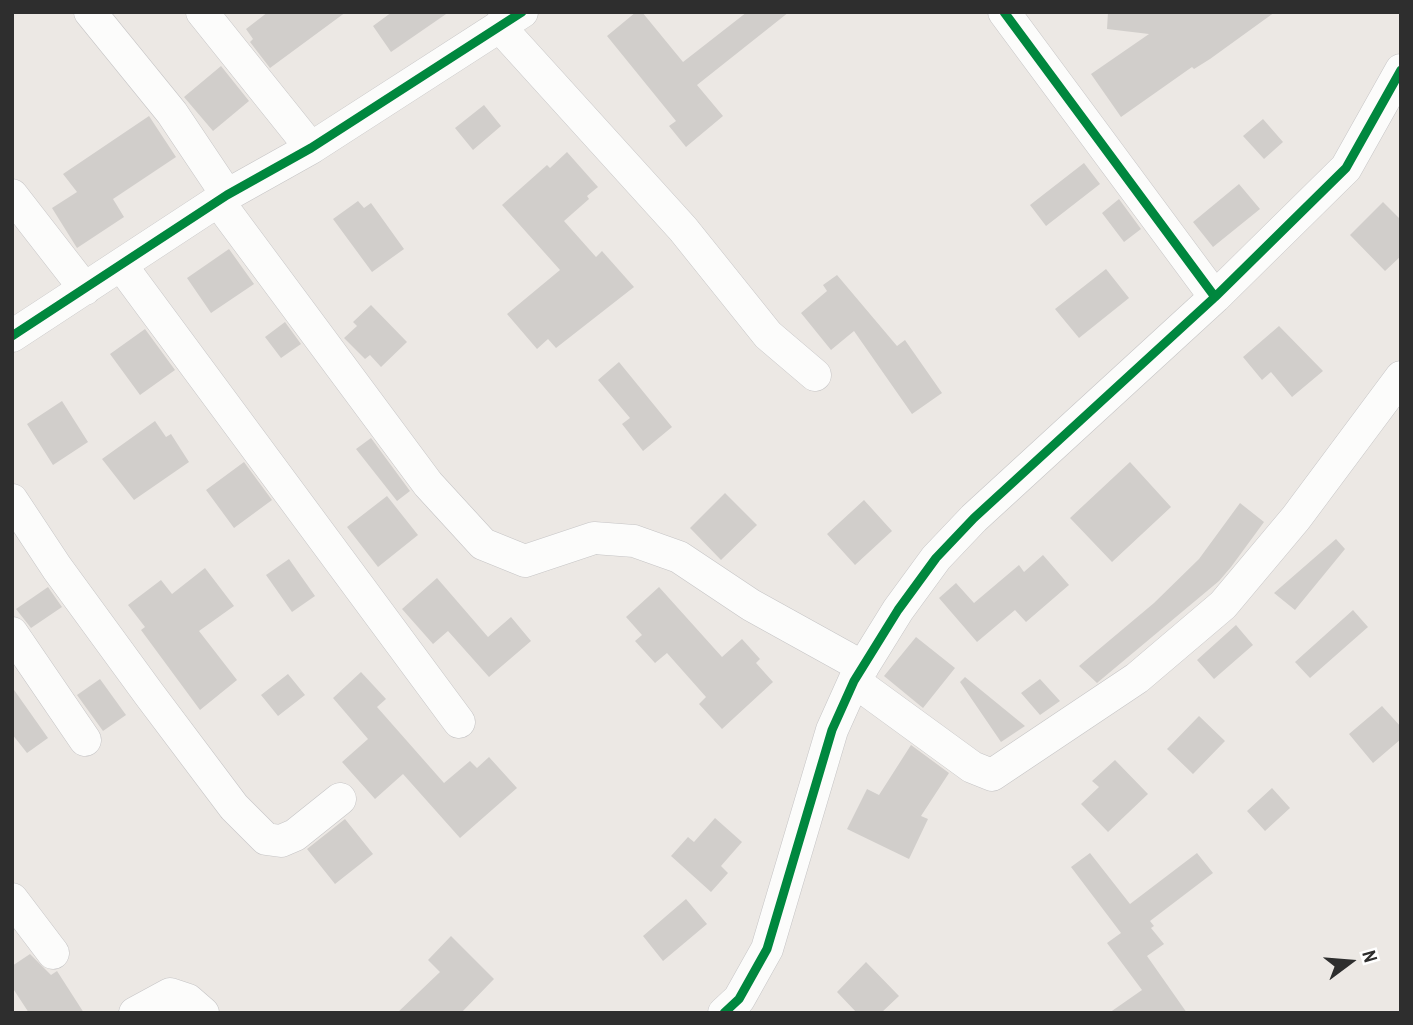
<!DOCTYPE html>
<html>
<head>
<meta charset="utf-8">
<style>
  body { margin:0 }
  #map { position:relative; width:1413px; height:1025px; overflow:hidden; background:#ece8e4; font-family:"Archivo Narrow",sans-serif }
  canvas { display:block }
  .frame { position:absolute; inset:0; border:14px solid #2e2e2e; pointer-events:none }
  .north { position:absolute; left:1315px; top:927px; width:70px; height:70px; -webkit-text-stroke:5px #fff; paint-order:stroke; rotate:74deg; font-size:19px; font-weight:700; line-height:28px; text-align:center; color:#2e2e2e }
  .north::after { content:''; display:block; margin:auto; width:24px; height:32px; background:#2e2e2e; clip-path:polygon(50% 0,100% 100%,50% 72%,0 100%) }
</style>
</head>
<body>
<div id="map">
<canvas width="1413" height="1025"></canvas>
<div class="frame"></div>
<div class="north">N</div>
</div>
<script>
const g = document.querySelector('canvas').getContext('2d');
g.lineJoin = 'round';
function fillPath(path, color) {
  g.fillStyle = color;
  g.fill(path, 'evenodd');
}
function poly(rows) {
  const path = new Path2D();
  for (const r of rows) {
    path.moveTo(r[0], r[1]);
    for (let i = 2; i < r.length; i += 2) path.lineTo(r[i], r[i + 1]);
  }
  return path;
}
function strokePath(path, color, width, dash) {
  g.strokeStyle = color;
  g.lineWidth = width;
  g.lineCap = dash ? 'butt' : 'round';
  g.setLineDash(dash || []);
  g.stroke(path);
}
const building = poly([
  [268,12,346,12,270,68,250,42,253,39,246,29],
  [392,12,449,12,391,52,373,26],
  [636,12,642,12,683,62,747,12,789,12,697,85,723,116,686,147,669,126,676,121,607,36],
  [1108,12,1275,12,1210,59,1194,69,1192,67,1121,117,1091,74,1149,34,1107,29],
  [221,66,249,101,213,131,184,97],
  [484,105,501,126,473,150,455,128],
  [149,116,176,157,113,199,124,217,77,248,52,208,77,192,63,174],
  [1263,119,1283,142,1264,159,1243,136],
  [567,152,598,187,587,196,589,199,564,221,596,257,602,251,634,287,556,348,548,339,537,349,507,314,560,270,502,205,547,165,550,168],
  [1084,163,1100,184,1046,226,1030,205],
  [1239,184,1260,209,1213,247,1193,222],
  [1119,199,1141,229,1124,242,1102,213],
  [358,201,364,208,371,203,404,249,372,272,333,219],
  [1383,202,1401,220,1401,256,1385,271,1350,235],
  [229,249,254,284,211,313,187,278],
  [1106,269,1129,298,1079,338,1055,309],
  [837,275,897,346,905,340,942,393,912,414,854,331,831,350,801,313,827,291,823,285],
  [371,305,407,342,381,367,370,355,365,359,344,338,357,326,353,322],
  [285,322,301,344,281,358,265,337],
  [1279,326,1323,371,1292,397,1271,372,1262,380,1243,357],
  [145,329,175,370,140,395,110,354],
  [619,362,672,427,643,451,622,424,630,418,598,380],
  [62,401,88,442,53,465,27,424],
  [155,421,166,437,171,434,189,462,134,500,102,459],
  [371,438,410,491,397,501,356,449],
  [244,462,272,500,234,528,206,490],
  [1130,462,1171,507,1112,562,1070,518],
  [725,493,757,525,721,560,690,528],
  [387,496,418,535,378,567,347,527],
  [864,500,892,531,855,565,827,534],
  [1240,503,1264,522,1231,567,1219,581,1097,683,1079,666,1154,603,1199,559],
  [1336,539,1345,549,1295,610,1274,593],
  [1043,555,1069,585,1026,622,1015,610,977,642,939,598,956,583,974,603,1019,565,1024,572],
  [289,559,315,596,292,612,266,575],
  [205,568,234,606,199,631,237,680,200,710,141,630,145,627,128,605,161,580,172,594],
  [437,578,488,637,511,617,531,641,489,677,448,631,433,644,402,609],
  [48,587,62,607,31,628,16,609],
  [659,587,722,657,742,639,760,659,756,663,773,682,722,729,699,704,706,697,667,653,655,663,635,641,642,635,626,617],
  [1353,610,1368,627,1310,678,1295,662],
  [1236,625,1253,645,1214,679,1197,660],
  [916,637,955,668,923,708,884,676],
  [361,672,386,699,377,707,444,783,470,761,477,768,489,757,517,788,460,838,403,774,375,799,342,762,368,739,333,698],
  [288,674,305,695,278,716,261,695],
  [965,677,1025,726,1001,742,960,682],
  [100,679,126,715,103,731,77,695],
  [1040,679,1060,701,1040,715,1021,693],
  [12,687,48,738,27,753,12,734],
  [1382,706,1401,727,1401,739,1373,763,1349,734],
  [1199,716,1225,741,1193,774,1167,749],
  [911,745,949,773,921,816,928,819,909,859,847,829,867,789,879,795],
  [1115,760,1148,794,1108,832,1081,804,1099,787,1092,781],
  [1272,788,1290,808,1265,831,1247,811],
  [715,818,742,842,721,866,728,873,711,892,671,856,688,837,694,842],
  [345,819,373,854,335,884,307,849],
  [1090,853,1130,904,1197,853,1213,873,1150,921,1154,926,1151,928,1164,944,1147,956,1187,1013,1109,1013,1142,990,1107,943,1121,933,1071,867],
  [686,899,707,924,663,961,643,936],
  [451,936,494,979,461,1013,397,1013,440,972,428,960],
  [30,954,51,975,57,971,84,1013,29,1013,12,987,12,966],
  [866,962,899,996,881,1013,857,1013,837,992]
]);
const minor = poly([
  [90,12,172,113,227,195],
  [202,12,311,148],
  [1004,12,1215,297],
  [499,26,683,229,768,335,815,375],
  [12,195,85,289],
  [218,201,428,484,483,544,525,561,594,538,634,541,679,557,751,605,863,667],
  [121,265,459,722],
  [12,336,227,195,311,148,522,12],
  [12,500,57,568,149,694,234,807,266,839,281,841,295,835,340,799],
  [12,633,85,740],
  [854,681,972,767,992,775,1137,678,1223,605,1296,518,1401,377],
  [12,899,53,953],
  [135,1013,170,994,188,1000,203,1013],
  [724,1013,739,999,767,949,832,730,854,681,898,610,936,558,974,518,1215,297,1346,168,1401,70]
]);
const cycleway = poly([
  [1004,12,1215,297],
  [12,336,227,195,311,148,522,12],
  [724,1013,739,999,767,949,832,730,854,681,898,610,936,558,974,518,1215,297,1346,168,1401,70]
]);
fillPath(building, '#d1cecb');
strokePath(minor, '#c5c4c5', 33);
strokePath(minor, '#fcfcfb', 32);
strokePath(cycleway, '#00873e', 9);
</script>
</body>
</html>
